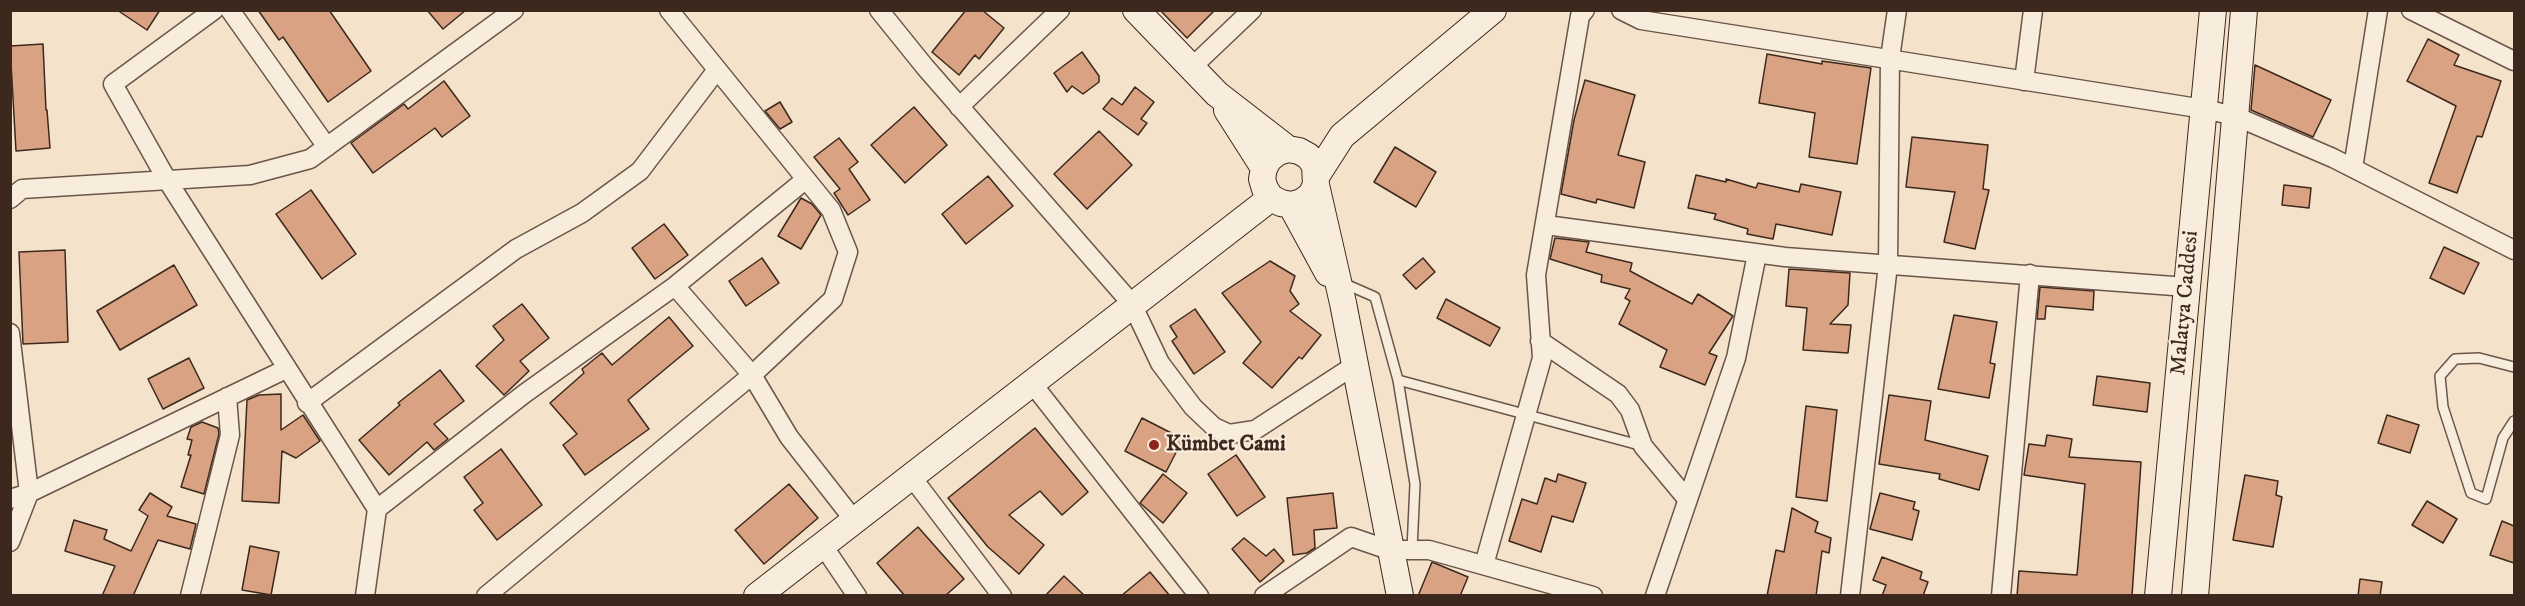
<!DOCTYPE html>
<html>
<head>
<meta charset="utf-8">
<style>
  body { margin:0 }
  #map { position:relative; width:2525px; height:606px; overflow:hidden; background:#f4e2ca; font-family:"IM FELL DW Pica",serif }
  canvas { display:block }
  .frame { position:absolute; inset:0; border:12px solid #3c281c; pointer-events:none }
</style>
</head>
<body>
<div id="map">
<canvas width="2525" height="606"></canvas>
<div class="frame"></div>
</div>
<script>
const g = document.querySelector('canvas').getContext('2d');
g.lineJoin = 'round';
function fillPath(path, color) {
  g.fillStyle = color;
  g.fill(path, 'evenodd');
}
function poly(rows) {
  const path = new Path2D();
  for (const r of rows) {
    path.moveTo(r[0], r[1]);
    for (let i = 2; i < r.length; i += 2) path.lineTo(r[i], r[i + 1]);
  }
  return path;
}
function strokePath(path, color, width, dash) {
  g.strokeStyle = color;
  g.lineWidth = width;
  g.lineCap = dash ? 'butt' : 'round';
  g.setLineDash(dash || []);
  g.stroke(path);
}
function label(font, color, halo, rows, align = 'center') {
  g.font = font + ' "IM FELL DW Pica",serif';
  g.lineWidth = 4.5;
  g.setLineDash([]);
  g.textBaseline = 'middle';
  g.strokeStyle = halo;
  g.fillStyle = color;
  for (const [text, x, y, turn = 0] of rows) {
    g.save();
    g.translate(x, y);
    g.rotate((+turn || 0) * Math.PI / 180);
    g.textAlign = isNaN(turn) ? turn : align;
    if (halo) g.strokeText(text, 0, 0);
    g.fillText(text, 0, 0);
    g.restore();
  }
}
const building = poly([
  [117,10,160,10,147,30,117,10],
  [258,10,329,10,371,71,328,102,283,37,279,40,258,10],
  [427,10,466,10,443,29,427,10],
  [966,10,982,10,1004,28,979,59,975,55,959,75,932,52,966,10],
  [1160,10,1215,10,1187,38,1160,10],
  [2428,39,2459,55,2454,65,2501,81,2482,137,2477,136,2457,193,2429,183,2456,106,2407,81,2428,39],
  [43,44,46,110,47,110,50,148,16,151,10,46,43,44],
  [1082,52,1099,76,1099,82,1083,94,1072,86,1067,92,1054,73,1082,52],
  [1767,54,1822,64,1822,61,1871,68,1857,164,1809,157,1815,113,1759,103,1767,54],
  [2255,65,2331,100,2313,137,2251,110,2255,65],
  [1585,80,1635,95,1618,155,1645,162,1634,208,1597,199,1596,203,1561,194,1574,120,1585,80],
  [444,81,470,116,442,137,435,128,373,173,351,143,404,104,408,109,444,81],
  [1135,87,1154,102,1141,119,1147,123,1138,135,1103,109,1112,98,1122,105,1135,87],
  [780,102,792,122,780,129,765,111,780,102],
  [914,107,947,145,905,183,871,145,914,107],
  [1099,131,1132,165,1087,209,1054,174,1099,131],
  [1912,137,1988,145,1983,189,1989,190,1975,249,1944,242,1955,192,1906,187,1912,137],
  [839,138,858,162,849,169,870,200,848,215,834,193,840,189,814,157,839,138],
  [1395,147,1436,172,1416,207,1374,182,1395,147],
  [1696,175,1726,182,1726,179,1756,188,1758,183,1799,192,1801,184,1841,192,1832,235,1776,224,1773,239,1747,234,1748,229,1714,219,1716,214,1688,208,1696,175],
  [988,176,1013,206,966,244,942,214,988,176],
  [2284,185,2311,188,2309,208,2282,205,2284,185],
  [311,190,356,254,322,279,276,214,311,190],
  [801,198,812,204,821,215,801,249,778,236,801,198],
  [664,224,688,255,655,279,632,248,664,224],
  [1555,238,1589,242,1586,252,1632,263,1630,271,1692,304,1698,294,1733,316,1709,353,1717,356,1705,385,1660,367,1667,350,1619,324,1630,301,1625,298,1630,289,1601,282,1602,275,1550,259,1555,238],
  [2444,247,2479,263,2464,294,2430,278,2444,247],
  [65,250,68,342,23,344,19,252,65,250],
  [762,258,779,283,746,306,729,281,762,258],
  [1423,258,1435,272,1416,289,1403,275,1423,258],
  [1270,261,1295,276,1290,291,1299,304,1290,311,1321,335,1302,359,1299,357,1272,388,1243,363,1261,342,1222,293,1270,261],
  [174,265,197,305,120,350,97,311,174,265],
  [1789,269,1850,273,1848,305,1830,324,1851,325,1848,353,1803,350,1807,308,1786,306,1789,269],
  [2040,287,2094,291,2093,310,2046,306,2045,319,2037,319,2040,287],
  [1446,299,1500,328,1490,346,1437,318,1446,299],
  [522,304,549,338,520,361,529,371,504,395,476,366,504,340,493,326,522,304],
  [1195,309,1225,352,1194,374,1172,341,1177,337,1170,326,1195,309],
  [1954,315,1997,322,1990,363,1995,364,1989,398,1938,389,1954,315],
  [669,317,693,346,628,400,649,429,585,475,563,445,577,434,550,403,584,373,582,369,602,353,612,365,669,317],
  [189,358,204,388,163,409,148,379,189,358],
  [440,370,464,401,434,424,448,439,434,450,427,442,389,475,359,440,400,405,398,403,440,370],
  [2097,376,2150,383,2147,412,2093,405,2097,376],
  [281,394,281,430,303,415,320,441,296,458,282,451,279,503,242,501,247,400,259,395,281,394],
  [1889,395,1931,401,1925,440,1988,456,1979,490,1939,479,1940,474,1879,464,1889,395],
  [1806,406,1837,410,1827,501,1796,497,1806,406],
  [2387,415,2419,425,2410,453,2378,443,2387,415],
  [1142,418,1183,439,1166,472,1125,451,1142,418],
  [202,422,218,428,219,434,204,494,181,487,191,455,188,455,192,440,187,439,191,427,202,422],
  [1035,428,1088,492,1062,515,1040,491,1009,515,1044,545,1019,574,988,547,948,498,1035,428],
  [2047,435,2072,439,2069,457,2141,462,2132,596,2017,596,2019,571,2077,575,2085,484,2024,475,2029,444,2045,446,2047,435],
  [501,449,542,505,497,540,474,510,483,503,464,477,501,449],
  [1236,455,1265,497,1237,516,1208,474,1236,455],
  [1163,474,1187,493,1163,523,1140,503,1163,474],
  [1558,474,1586,483,1573,522,1552,516,1541,552,1509,541,1522,499,1537,504,1545,478,1556,482,1558,474],
  [2245,475,2278,481,2276,495,2282,497,2273,547,2233,540,2245,475],
  [789,484,818,518,764,564,735,530,789,484],
  [150,493,172,507,167,516,196,524,190,549,158,540,133,596,102,596,115,566,65,551,74,520,107,530,104,539,131,551,148,516,139,510,150,493],
  [1333,493,1337,528,1314,530,1315,548,1307,553,1293,555,1287,498,1333,493],
  [1880,493,1915,502,1913,509,1919,511,1912,540,1870,529,1880,493],
  [2427,501,2457,519,2443,543,2412,525,2427,501],
  [1792,508,1818,522,1815,532,1831,538,1829,553,1822,551,1816,596,1767,596,1776,550,1784,552,1792,508],
  [2502,521,2514,526,2514,563,2490,555,2502,521],
  [918,527,964,579,945,596,905,596,877,563,918,527],
  [1244,538,1266,556,1274,549,1284,561,1260,582,1232,549,1244,538],
  [250,546,279,552,271,595,242,590,250,546],
  [1882,557,1922,572,1920,579,1928,582,1923,596,1882,596,1886,585,1873,580,1882,557],
  [1432,562,1468,577,1460,596,1418,596,1432,562],
  [1150,572,1170,596,1121,596,1150,572],
  [1064,576,1085,596,1045,596,1064,576],
  [2360,579,2382,582,2380,596,2358,596,2360,579]
]);
const lane = poly([
  [1343,283,1375,297,1398,380,1415,484,1412,550],
  [2514,367,2479,358,2455,359,2440,376,2443,407,2471,493,2486,499,2503,438,2514,421],
  [1398,380,1643,446]
]);
const street = poly([
  [214,10,113,84,167,180,377,509,365,596],
  [230,10,327,147],
  [879,10,925,67,1132,304,1160,363,1193,407,1214,427,1229,434,1255,430,1355,365],
  [1621,10,1641,20,2204,109,2235,116,2333,158,2514,250],
  [2411,10,2514,61],
  [1191,68,1252,10],
  [2024,81,2033,10],
  [959,107,1060,10],
  [2353,168,2378,10],
  [10,199,22,189,250,175,310,159,514,10],
  [1546,225,1785,257,2187,287],
  [675,286,752,375,789,437,854,520],
  [10,333,29,493,10,542],
  [1540,341,1618,394,1630,410,1643,446,1687,499],
  [1031,382,1199,596],
  [307,403,516,249,582,213,640,171,716,71],
  [911,476,1002,596],
  [10,499,29,493,286,369],
  [377,509,524,394,675,286,805,180],
  [822,544,857,596],
  [1484,565,1542,358,1536,275,1580,16,1585,10],
  [190,596,230,435,227,397],
  [486,596,752,375,833,299,848,252,831,210,669,10],
  [1264,596,1351,537,1389,550,1429,550,1593,596],
  [1655,596,1736,358,1757,254],
  [1850,596,1888,265,1890,58,1897,10],
  [2001,596,2030,274]
]);
const secondary = poly([
  [1136,10,1217,94,1288,149,1299,151,1308,156,1315,165,1316,185,1311,195,1302,202,1291,205,1281,203,1271,198,1265,189,1262,179,1264,168,1269,159,1278,152,1288,149],
  [1227,110,1264,168],
  [1317,175,1342,136,1493,10],
  [1316,185,1343,303,1400,596],
  [1291,205,1328,273],
  [757,596,1271,198],
  [2158,596,2213,10],
  [2195,596,2244,10]
]);
const markers = [
  [1154,445,6,"#8f2418"]
];
const streetNames = [
  ["Malatya Caddesi",2186,303,-85]
];
const poiNames = [
  ["Kümbet Cami",1166,445]
];
fillPath(building, '#d9a383');
strokePath(building, '#3c281c', 1.5);
strokePath(lane, '#6a5648', 12);
strokePath(street, '#6a5648', 21);
strokePath(secondary, '#3c281c', 28);
strokePath(lane, '#f8ecdd', 9);
strokePath(street, '#f8ecdd', 18);
strokePath(secondary, '#f8ecdd', 26);
for (const [x, y, r, color] of markers) {
  const dot = new Path2D();
  dot.arc(x, y, r, 0, 2 * Math.PI);
  g.fillStyle = color;
  g.fill(dot);
  strokePath(dot, '#f8ecdd', 2);
}
label('22px', '#3c281c', '#f8ecdd', streetNames);
label('bold 22px', '#3c281c', '#f8ecdd', poiNames, 'left');
</script>
</body>
</html>
